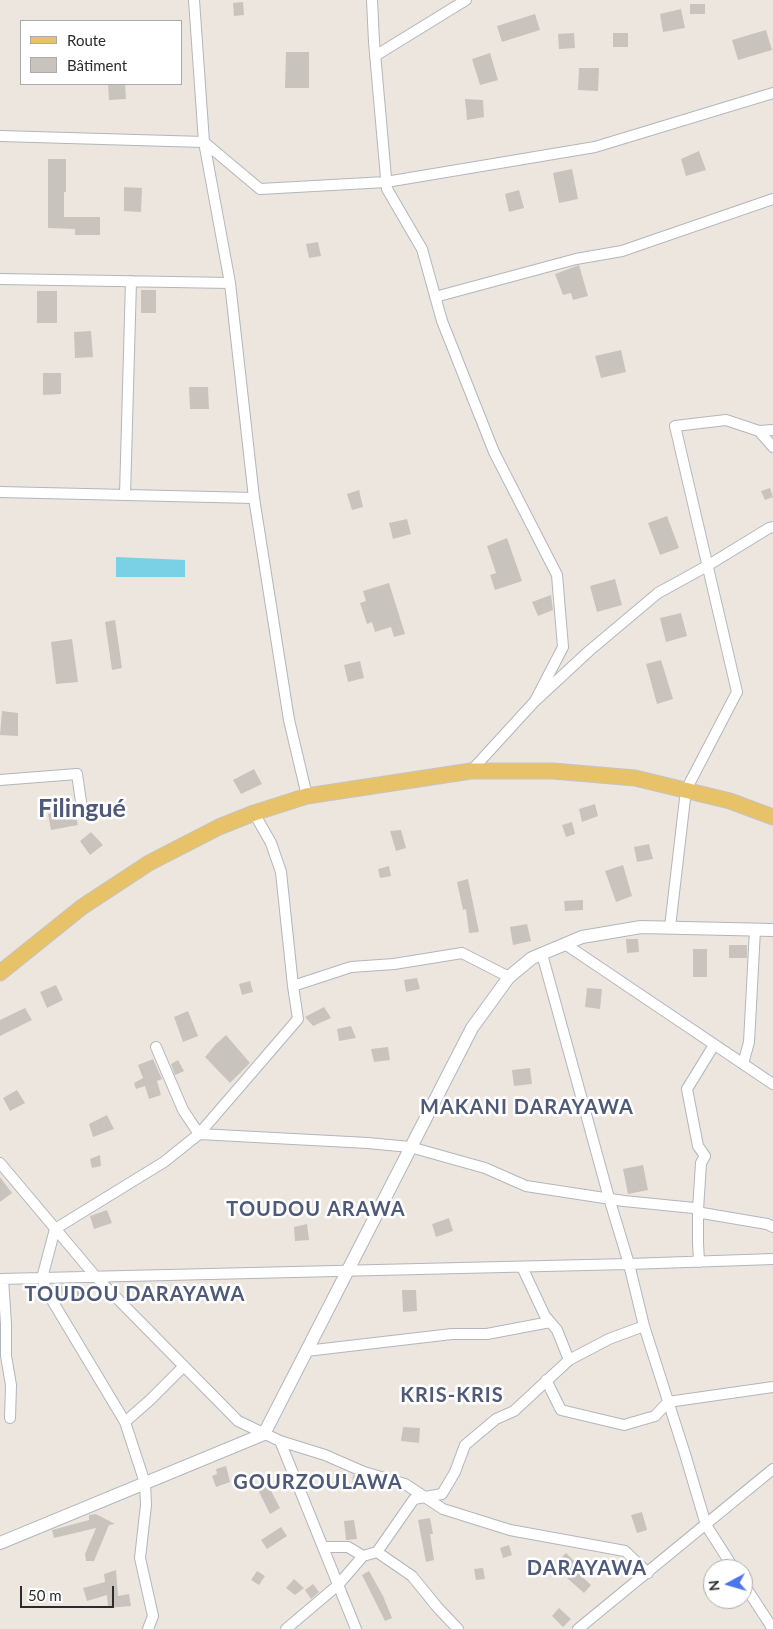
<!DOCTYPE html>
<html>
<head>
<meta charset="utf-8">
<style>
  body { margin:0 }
  #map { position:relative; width:773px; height:1629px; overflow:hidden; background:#ece6df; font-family:Lato,sans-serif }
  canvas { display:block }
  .legend { position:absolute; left:20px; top:20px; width:162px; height:65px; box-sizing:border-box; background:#fff; border:1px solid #ababab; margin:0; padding:6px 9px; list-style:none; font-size:15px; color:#2c2c2c }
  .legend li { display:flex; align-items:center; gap:10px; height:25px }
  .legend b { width:25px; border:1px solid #ababab }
  .north { position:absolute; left:703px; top:1559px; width:50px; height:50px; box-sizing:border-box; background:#fff; border:1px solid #ababab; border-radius:50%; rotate:264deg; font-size:14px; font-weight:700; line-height:20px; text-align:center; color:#2c2c2c }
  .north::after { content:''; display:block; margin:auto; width:18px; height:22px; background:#4b74ed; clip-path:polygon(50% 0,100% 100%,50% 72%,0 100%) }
  .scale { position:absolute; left:20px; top:1586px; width:94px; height:22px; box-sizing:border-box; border:2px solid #2c2c2c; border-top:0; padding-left:6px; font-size:15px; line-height:18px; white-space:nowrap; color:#2c2c2c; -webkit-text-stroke:4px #fff; paint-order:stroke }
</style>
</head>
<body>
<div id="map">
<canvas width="773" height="1629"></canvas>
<ul class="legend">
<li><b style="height:6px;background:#e7c269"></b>Route</li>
<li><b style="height:14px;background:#c8c4bd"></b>Bâtiment</li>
</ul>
<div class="north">N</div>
<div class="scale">50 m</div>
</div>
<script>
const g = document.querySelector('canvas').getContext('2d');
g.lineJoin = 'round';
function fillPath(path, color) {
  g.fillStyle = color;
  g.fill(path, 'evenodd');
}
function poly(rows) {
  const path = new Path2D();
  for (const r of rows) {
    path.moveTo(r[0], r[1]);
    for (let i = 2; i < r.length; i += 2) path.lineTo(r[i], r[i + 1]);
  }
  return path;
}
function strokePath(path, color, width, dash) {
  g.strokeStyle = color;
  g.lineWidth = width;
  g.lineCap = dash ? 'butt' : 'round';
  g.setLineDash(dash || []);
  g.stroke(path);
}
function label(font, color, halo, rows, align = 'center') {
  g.font = font + ' Lato,sans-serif';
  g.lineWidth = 5;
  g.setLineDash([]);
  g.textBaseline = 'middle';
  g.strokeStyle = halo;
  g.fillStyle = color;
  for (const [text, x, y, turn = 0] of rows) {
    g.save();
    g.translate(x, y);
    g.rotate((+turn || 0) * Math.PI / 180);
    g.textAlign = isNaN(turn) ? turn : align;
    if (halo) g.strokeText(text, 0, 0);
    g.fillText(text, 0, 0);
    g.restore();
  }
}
const water = poly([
  [116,557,185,560,185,577,116,577]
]);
const building = poly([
  [243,2,244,15,234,16,233,3],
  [690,4,705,4,705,14,690,14],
  [681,9,685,28,663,32,660,14],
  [535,14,540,30,502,42,497,26],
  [766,30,772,50,738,60,732,40],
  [574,33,575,48,559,49,558,34],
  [613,33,628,33,628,47,613,47],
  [286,52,309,52,309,88,285,88],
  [490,53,498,80,480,85,472,59],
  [579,68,599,68,598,91,578,90],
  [108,84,125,84,126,99,109,100],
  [465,99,483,100,484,117,467,120],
  [699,151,706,170,686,176,681,159],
  [48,159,66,159,66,192,64,192,64,217,100,217,100,235,75,235,75,229,48,228],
  [572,169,578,199,559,203,553,173],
  [124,187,142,188,141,212,124,211],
  [519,190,524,208,509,212,505,194],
  [318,242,321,256,309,258,306,244],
  [579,265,588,296,573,300,571,293,563,295,555,274],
  [141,290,156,290,156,313,141,313],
  [37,291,57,291,57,323,37,323],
  [91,331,93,357,75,358,74,332],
  [621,350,626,372,601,378,595,356],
  [43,373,61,373,61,394,43,395],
  [189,387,208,387,209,409,190,409],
  [770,488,773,497,765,500,761,491],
  [359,490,363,507,352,510,347,494],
  [667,516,679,548,660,555,648,523],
  [407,519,411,534,393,539,389,523],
  [507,538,522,581,495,590,490,575,496,573,487,546],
  [615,579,622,605,597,612,590,586],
  [389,583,405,634,394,637,391,627,375,632,372,622,367,624,360,603,366,601,363,591],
  [551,595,553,610,538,616,532,602],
  [681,613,687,636,666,642,660,618],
  [115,620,122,668,112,670,105,622],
  [72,639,78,682,56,684,51,642],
  [661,660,673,699,657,704,646,664],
  [360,661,364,678,348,682,344,665],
  [2,711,18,713,18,736,0,735],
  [254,769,262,784,241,794,233,780],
  [595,804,598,816,582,822,579,809],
  [74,808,78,825,51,830,48,814],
  [572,822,575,834,566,837,562,825],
  [401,830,406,848,396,851,390,831],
  [91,832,103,845,90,855,80,841],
  [649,844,653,859,637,862,634,847],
  [623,865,632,896,616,902,605,871],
  [389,866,391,876,380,878,378,869],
  [468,879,474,908,479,932,469,933,466,909,463,910,457,882],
  [583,900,583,910,565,911,564,901],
  [527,924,531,941,513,945,510,927],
  [626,939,638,939,639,952,627,953],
  [729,945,747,945,747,958,729,958],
  [693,949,707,949,707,977,693,977],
  [417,978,420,989,406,992,404,980],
  [250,981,253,992,242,995,239,984],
  [56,985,63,1000,47,1008,40,992],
  [587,988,602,989,600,1009,585,1007],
  [324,1007,331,1018,313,1026,305,1017],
  [25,1008,32,1020,0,1036,0,1020],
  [188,1011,198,1036,183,1042,174,1017],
  [351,1026,356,1038,339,1041,337,1029],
  [226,1035,250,1063,230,1083,205,1057,216,1044],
  [388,1047,390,1060,374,1062,371,1049],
  [153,1059,162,1079,157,1081,161,1095,149,1099,145,1086,136,1089,134,1083,143,1078,138,1065],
  [178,1060,184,1071,175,1075,171,1064],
  [530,1068,532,1084,514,1086,512,1070],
  [17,1090,25,1103,10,1111,3,1098],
  [107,1115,114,1129,93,1137,89,1124],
  [100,1155,101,1166,92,1168,90,1159],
  [643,1165,648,1190,628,1194,623,1169],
  [0,1177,12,1193,0,1202],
  [107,1210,112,1223,94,1229,90,1216],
  [449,1218,453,1231,436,1237,432,1224],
  [307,1224,309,1240,295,1241,294,1227],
  [79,1285,80,1299,62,1300,61,1286],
  [402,1290,416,1290,417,1311,403,1312],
  [403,1427,420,1428,419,1443,401,1441],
  [226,1466,230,1482,216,1487,212,1476,217,1474,216,1469],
  [353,1475,369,1480,368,1486,352,1485],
  [268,1485,280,1508,270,1514,258,1490],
  [642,1512,647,1530,637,1533,631,1515],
  [96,1514,115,1524,109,1525,94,1561,86,1561,85,1554,96,1528,54,1538,52,1530,89,1520,89,1515],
  [430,1518,433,1534,430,1534,434,1560,426,1562,418,1520],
  [354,1520,357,1539,346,1540,344,1521],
  [281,1527,287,1536,267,1549,261,1540],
  [509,1545,512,1555,503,1558,500,1548],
  [566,1553,578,1565,569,1573,558,1561],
  [483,1568,485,1579,476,1580,474,1569],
  [116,1570,118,1596,129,1594,131,1606,108,1608,107,1595,87,1601,83,1588,105,1582,104,1574],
  [257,1571,265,1576,259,1585,251,1580],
  [369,1571,383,1596,392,1618,385,1621,362,1575],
  [576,1571,591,1585,584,1593,567,1578],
  [294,1579,304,1588,295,1595,286,1588],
  [313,1584,319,1592,311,1599,305,1590],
  [559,1608,571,1619,563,1627,552,1616]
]);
const minor = poly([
  [194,0,204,142,230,283,254,498,289,720,307,796],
  [372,0,374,42,387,189,422,249,442,321,494,452,557,575,563,647,535,701],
  [375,56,466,0],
  [0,136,204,142,260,189,386,182,595,147,773,93],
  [0,279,230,283],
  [435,297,576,259,622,251,773,199],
  [759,431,773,430],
  [0,492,254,498],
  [125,495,131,281],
  [471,771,535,701,589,651,658,593,707,566,769,528,773,527],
  [0,780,77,774,82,809],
  [254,813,271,843,281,872,293,986],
  [670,927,686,790,737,692,675,426,726,420,759,431,773,447],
  [565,944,773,1084],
  [542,954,609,1198,629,1264,644,1326,685,1454,706,1525,734,1569],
  [156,1047,183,1110,199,1134,368,1143,410,1147,485,1168,526,1186,624,1201,694,1208,702,1213,767,1224,773,1227],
  [743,1064,749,1042,755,930],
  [0,1163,96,1277,238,1421,280,1441,356,1629],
  [699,1262,698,1243,698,1210,701,1163,705,1156,698,1146,687,1089,714,1045],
  [522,1267,545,1316,557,1330,569,1360],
  [0,1279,629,1264,773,1259],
  [3,1279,6,1324,6,1356,11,1385,10,1418],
  [306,1351,452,1334,487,1334,550,1322],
  [546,1380,561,1410,624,1425,655,1416,668,1402,773,1387],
  [125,1422,150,1400,184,1366],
  [280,1441,325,1455,364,1472,405,1484,443,1509,510,1530,625,1551,648,1573],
  [323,1547,348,1547,363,1556],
  [377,1552,412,1576,438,1608,458,1629],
  [743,1583,773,1629],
  [148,1629,153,1616,140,1558,146,1505,145,1483,125,1422,47,1292,42,1278,55,1229,164,1162,199,1134,298,1019,293,986,351,967,394,964,462,953,509,977],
  [286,1629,338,1585,363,1556,377,1552,414,1499,442,1494,455,1472,465,1445,496,1419,514,1411,569,1360,609,1339,644,1326],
  [578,1629,773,1469]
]);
const tertiary = poly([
  [0,1543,264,1434,472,1028,509,977,532,958,582,937,641,927,773,930]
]);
const primary = poly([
  [0,973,82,907,149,863,219,827,254,813,307,796,471,771,553,771,635,778,730,801,773,817]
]);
const districtNames = [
  ["MAKANI DARAYAWA",527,1108],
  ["TOUDOU ARAWA",316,1210],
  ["TOUDOU DARAYAWA",135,1295],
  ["KRIS-KRIS",452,1396],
  ["GOURZOULAWA",318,1483],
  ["DARAYAWA",587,1569]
];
const townNames = [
  ["Filingué",82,809]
];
fillPath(water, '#7ad1e6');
fillPath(building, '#c8c4bd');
strokePath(minor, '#b2b6be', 12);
strokePath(tertiary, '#b2b6be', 14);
strokePath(primary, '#c4c4c4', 17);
strokePath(minor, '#fff', 10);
strokePath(tertiary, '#fff', 12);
strokePath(primary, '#e7c269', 15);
g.letterSpacing = '1px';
label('bold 20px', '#4f597a', '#fff', districtNames);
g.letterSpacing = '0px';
label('bold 25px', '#4f597a', '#fff', townNames);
</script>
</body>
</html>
